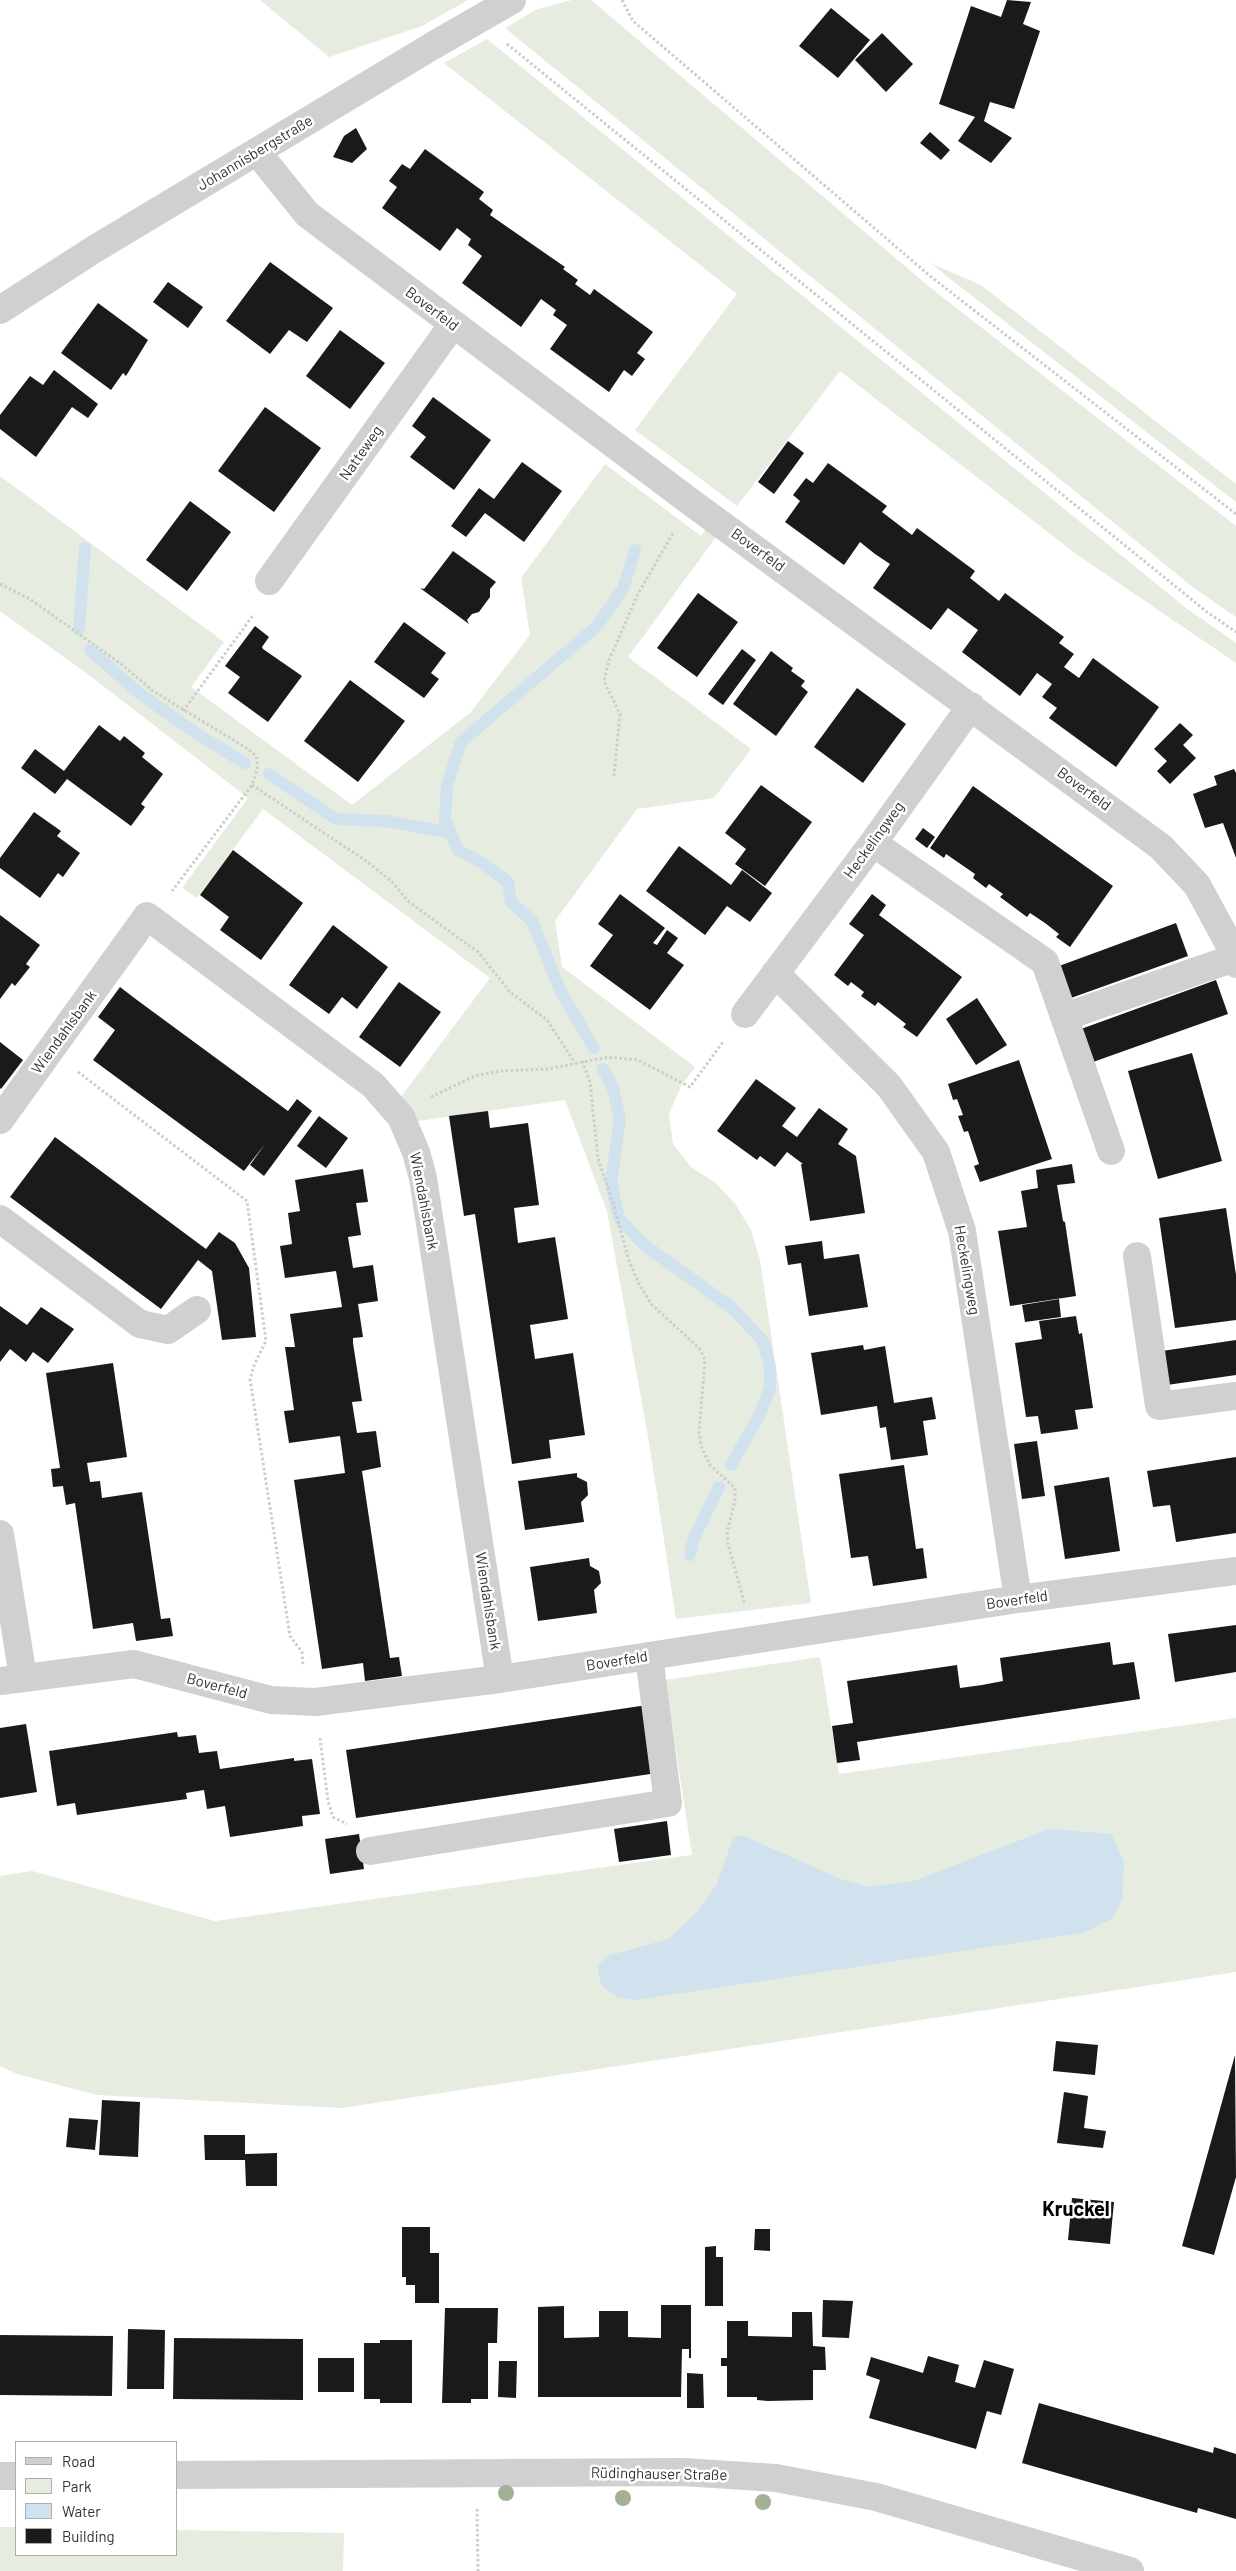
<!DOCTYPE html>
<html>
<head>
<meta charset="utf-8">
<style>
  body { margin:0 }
  #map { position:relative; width:1236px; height:2571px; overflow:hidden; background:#fff; font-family:Barlow,sans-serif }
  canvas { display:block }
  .legend { position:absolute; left:15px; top:2441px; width:162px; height:115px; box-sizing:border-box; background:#fff; border:1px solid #adadad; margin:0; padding:6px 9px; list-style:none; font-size:15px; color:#333 }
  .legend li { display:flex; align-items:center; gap:10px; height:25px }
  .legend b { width:25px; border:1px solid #adadad }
</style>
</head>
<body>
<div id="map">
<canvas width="1236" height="2571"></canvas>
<ul class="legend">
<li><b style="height:6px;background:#d0d0d0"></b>Road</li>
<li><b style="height:14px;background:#e6ecdf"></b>Park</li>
<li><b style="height:14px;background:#cfe2ee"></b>Water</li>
<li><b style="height:14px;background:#1a1a1a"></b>Building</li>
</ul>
</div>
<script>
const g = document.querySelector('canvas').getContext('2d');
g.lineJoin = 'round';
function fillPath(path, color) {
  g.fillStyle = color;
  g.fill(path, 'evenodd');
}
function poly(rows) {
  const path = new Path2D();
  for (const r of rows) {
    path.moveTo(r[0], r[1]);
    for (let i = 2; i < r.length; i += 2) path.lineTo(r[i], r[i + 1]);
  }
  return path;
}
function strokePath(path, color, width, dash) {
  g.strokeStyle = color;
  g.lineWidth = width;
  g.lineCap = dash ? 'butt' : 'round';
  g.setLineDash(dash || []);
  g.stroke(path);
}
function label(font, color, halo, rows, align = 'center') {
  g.font = font + ' Barlow,sans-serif';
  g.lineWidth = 5;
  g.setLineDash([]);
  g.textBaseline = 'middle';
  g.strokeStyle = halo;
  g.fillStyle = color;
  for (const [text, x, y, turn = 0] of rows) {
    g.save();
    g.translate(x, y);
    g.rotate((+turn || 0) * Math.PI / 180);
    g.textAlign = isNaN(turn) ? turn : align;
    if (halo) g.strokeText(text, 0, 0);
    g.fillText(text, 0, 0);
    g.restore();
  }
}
const green = poly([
  [260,0,468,0,422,26,329,57],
  [572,0,591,0,932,289,1236,526,1236,617,1194,588,505,28,538,9],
  [487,39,1186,608,1236,643,1236,663,1076,554,840,371,737,506,635,430,737,294,444,63],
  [930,263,981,285,1236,484,1236,502],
  [605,464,701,536,709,525,719,533,628,657,751,749,714,798,637,809,555,921,562,967,695,1067,681,1086,669,1114,673,1144,691,1167,716,1183,736,1205,751,1230,760,1260,811,1603,676,1619,649,1442,607,1211,565,1100,418,1121,401,1097,490,978,263,809,197,898,182,888,248,798,89,675,0,611,0,476,224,642,191,687,352,805,471,712,530,635,521,578],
  [820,1657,839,1774,1236,1718,1236,1972,342,2108,97,2095,17,2074,0,2066,0,1876,32,1871,215,1921,692,1855,665,1680],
  [0,2527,16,2527,16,2555,176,2555,176,2530,344,2533,343,2571,0,2571]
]);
const water = poly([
  [1049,1829,1111,1834,1124,1861,1122,1900,1112,1919,1082,1933,636,2000,617,1997,601,1985,597,1966,607,1956,669,1939,697,1912,717,1884,733,1838,742,1835,838,1878,868,1887,914,1881]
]);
const stream = poly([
  [79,629,85,548],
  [90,650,139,693,197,734,245,763],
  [269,774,336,819,386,821,451,833],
  [594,1048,561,992,532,921,511,902,508,882,484,864,458,850,445,820,447,786,461,742,596,627,623,589,635,550],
  [603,1069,613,1088,620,1120,611,1182,619,1218,643,1244,731,1307,763,1341,770,1366,770,1388,759,1416,731,1465],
  [690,1555,694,1538,719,1487]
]);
const building = poly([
  [1007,0,1031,2,1023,24,1040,31,1014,109,990,102,984,121,1012,138,991,163,958,141,975,117,939,104,971,6,1001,17],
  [831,8,870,40,838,78,799,46],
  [882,33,913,64,886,92,855,60],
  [356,128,367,149,352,163,333,157,344,136],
  [930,132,950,150,941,160,920,143],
  [425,149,484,192,479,199,493,210,490,215,565,267,563,269,578,280,575,284,590,295,594,289,653,332,637,353,645,359,632,376,624,370,609,392,550,349,567,325,553,315,556,310,541,299,521,327,462,283,482,256,468,245,471,239,457,228,440,251,382,208,397,187,389,181,402,164,410,169],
  [270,262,333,308,307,342,289,330,270,354,226,321],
  [168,282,203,307,188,328,153,302],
  [98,303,148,340,126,376,123,373,111,390,61,353],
  [340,330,385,363,350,409,306,376],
  [54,370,98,404,88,418,72,407,36,457,0,429,0,415,30,376,43,385],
  [433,397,491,440,454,490,410,457,426,437,412,426],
  [265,407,321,448,274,512,218,471],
  [788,441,804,453,774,494,758,482],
  [522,462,562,491,524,542,485,513,466,537,451,526,479,488,494,499],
  [828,463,887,506,882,512,912,535,917,528,975,571,970,578,999,601,1005,593,1064,637,1059,643,1074,654,1064,667,1079,678,1093,658,1159,707,1116,767,1049,718,1057,708,1042,697,1052,684,1037,673,1020,696,962,652,978,630,948,608,931,630,873,588,890,564,875,554,860,542,844,565,785,522,800,501,793,495,806,478,813,483],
  [190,501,231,532,187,591,146,560],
  [453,551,496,582,490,589,490,597,479,612,472,614,467,620,469,624,420,588,424,589],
  [698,593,738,622,697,677,657,648],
  [404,622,446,653,431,673,439,679,424,698,374,662],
  [255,626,269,637,262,647,263,649,302,676,268,722,228,693,240,677,225,666],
  [742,649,756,660,723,705,708,694],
  [771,651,793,668,791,671,805,681,801,686,808,692,776,736,733,704],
  [350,680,405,721,358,782,304,741],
  [857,688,906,724,863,783,814,747],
  [1180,723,1193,735,1183,745,1196,758,1170,784,1157,771,1167,761,1154,749],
  [99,725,120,741,124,736,145,753,142,757,163,774,141,804,145,807,131,826,67,779,55,794,21,768,35,749,64,771],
  [1234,769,1236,773,1236,858,1223,823,1205,828,1193,794,1217,785,1214,776],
  [761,785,812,822,765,886,735,864,746,849,725,833],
  [973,786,1113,886,1070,947,1056,937,1059,934,1045,923,1030,913,1027,917,1000,897,1003,894,989,884,986,888,973,878,975,874,946,854,944,858,930,848],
  [34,812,61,831,57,836,80,853,63,877,58,873,40,898,0,868,0,858],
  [923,828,935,837,927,848,915,839],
  [679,846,731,885,742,870,772,893,750,922,727,906,705,935,646,891],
  [233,850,303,903,261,960,220,930,229,917,200,895],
  [620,894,665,928,653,943,657,945,667,930,678,938,667,953,684,965,650,1010,590,966,613,935,598,924],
  [872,894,886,905,879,915,962,977,917,1037,903,1027,906,1024,878,1002,875,1006,861,996,864,992,851,982,848,986,834,975,864,935,849,924],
  [0,915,40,945,26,964,30,967,15,986,12,983,0,999],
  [1176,923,1188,956,1071,998,1059,966],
  [333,925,388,967,357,1009,342,997,329,1014,289,985],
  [1216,980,1228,1014,1093,1062,1081,1029],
  [399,982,441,1012,400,1067,359,1037],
  [120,987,137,1000,119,1025,137,1000,288,1111,297,1099,312,1111,264,1176,250,1165,265,1144,244,1171,93,1060,115,1030,98,1017],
  [977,998,1007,1045,976,1065,946,1019],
  [0,1042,23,1060,1,1089,0,1088],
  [1192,1053,1222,1161,1158,1179,1128,1071],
  [1019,1060,1052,1159,980,1182,974,1166,979,1164,968,1131,964,1132,958,1116,963,1115,957,1099,953,1100,948,1084],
  [756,1079,796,1108,782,1126,797,1137,819,1108,848,1129,838,1144,856,1156,865,1213,810,1221,801,1164,803,1164,787,1152,775,1167,760,1156,757,1160,717,1131],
  [488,1111,490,1128,528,1123,539,1205,514,1208,518,1243,555,1237,568,1319,530,1325,535,1359,573,1353,585,1435,549,1440,551,1458,512,1464,475,1214,464,1216,449,1116],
  [319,1116,348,1138,326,1168,297,1146],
  [55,1137,206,1249,219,1232,235,1243,249,1268,256,1337,222,1340,212,1271,198,1260,161,1309,10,1197],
  [1072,1164,1075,1183,1057,1185,1063,1221,1065,1222,1076,1296,1010,1306,998,1231,1027,1227,1021,1191,1038,1188,1036,1170],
  [363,1169,368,1202,356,1203,361,1235,348,1237,353,1268,373,1265,378,1301,358,1304,363,1337,353,1338,353,1343,362,1401,352,1402,357,1433,376,1431,381,1467,362,1471,390,1658,399,1657,402,1676,365,1681,363,1663,322,1669,294,1480,345,1473,340,1436,289,1443,284,1411,294,1410,285,1347,295,1347,290,1314,342,1307,336,1271,285,1278,280,1246,292,1244,288,1213,300,1211,295,1180],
  [1226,1208,1236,1275,1236,1320,1175,1328,1159,1218],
  [822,1241,824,1259,859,1254,868,1307,809,1316,801,1263,788,1265,785,1246],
  [1059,1299,1061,1317,1025,1322,1022,1305],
  [0,1306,27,1325,41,1307,74,1329,48,1363,33,1352,26,1362,10,1349,0,1362],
  [1076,1316,1079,1334,1082,1333,1093,1408,1075,1410,1078,1429,1041,1434,1038,1416,1026,1417,1015,1343,1042,1339,1039,1321],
  [1236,1340,1236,1375,1167,1385,1162,1351],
  [863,1345,864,1350,885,1346,894,1403,932,1397,936,1419,923,1421,928,1455,891,1460,886,1427,880,1428,877,1406,821,1415,811,1353],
  [113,1363,127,1457,87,1463,90,1482,100,1481,102,1498,142,1492,161,1619,170,1618,173,1636,136,1641,133,1623,93,1629,75,1503,66,1505,63,1486,53,1487,51,1469,60,1468,46,1373],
  [1037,1441,1045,1496,1022,1499,1014,1444],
  [1236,1457,1236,1533,1176,1542,1170,1505,1153,1507,1147,1471],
  [904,1465,916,1549,923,1548,927,1578,873,1586,868,1556,851,1558,839,1474],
  [577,1473,577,1477,587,1482,588,1495,581,1502,584,1522,525,1530,518,1481],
  [1109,1477,1120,1551,1065,1559,1054,1486],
  [589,1558,590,1566,599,1571,601,1583,594,1590,597,1613,538,1621,530,1567],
  [1236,1625,1236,1672,1175,1682,1168,1634],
  [1110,1642,1113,1665,1134,1662,1140,1699,857,1742,860,1760,837,1763,832,1726,853,1723,847,1681,957,1665,960,1688,982,1685,1003,1681,1000,1658],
  [647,1705,657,1773,356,1818,346,1750],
  [26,1724,37,1792,0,1798,0,1728],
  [177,1732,178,1737,196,1735,199,1753,217,1751,220,1769,294,1758,294,1761,312,1759,320,1814,302,1816,303,1826,230,1837,225,1806,207,1809,204,1790,186,1793,187,1799,77,1815,75,1803,57,1806,49,1751],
  [667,1821,671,1855,619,1862,614,1829],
  [359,1834,364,1869,330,1874,325,1839],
  [1056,2041,1098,2045,1095,2075,1053,2071],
  [1235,2055,1236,2177,1214,2255,1182,2246],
  [1064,2092,1088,2096,1084,2128,1106,2131,1103,2148,1057,2143],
  [102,2100,140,2102,138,2157,99,2155],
  [69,2118,98,2120,95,2150,66,2147],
  [204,2135,245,2135,245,2154,277,2153,277,2186,246,2186,245,2160,205,2160],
  [1072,2198,1114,2202,1110,2244,1068,2240],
  [402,2227,430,2227,430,2253,439,2253,439,2303,415,2303,415,2285,406,2285,406,2277,402,2277],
  [755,2229,770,2229,770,2251,754,2250],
  [716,2246,716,2257,723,2257,723,2306,705,2306,705,2247],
  [823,2300,853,2301,849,2338,822,2337],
  [661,2305,691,2305,691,2358,689,2358,689,2349,682,2349,681,2397,538,2397,538,2307,564,2306,564,2338,599,2337,599,2311,628,2311,628,2337,661,2338],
  [445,2308,498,2308,497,2343,488,2343,488,2399,471,2399,471,2403,442,2403],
  [792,2312,812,2312,813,2346,825,2347,826,2370,813,2370,813,2400,768,2401,757,2400,757,2397,727,2397,727,2366,721,2366,721,2358,727,2358,727,2321,748,2321,748,2336,792,2337],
  [128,2329,165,2330,164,2389,127,2389],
  [0,2335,113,2336,112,2396,0,2395],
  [174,2338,303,2339,303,2400,173,2399],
  [380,2340,412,2340,412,2403,380,2403,380,2399,364,2399,364,2343,380,2343],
  [928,2356,959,2365,955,2382,975,2388,984,2360,1014,2369,1001,2415,987,2411,976,2449,869,2418,880,2380,866,2375,871,2357,923,2373],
  [318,2358,354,2358,354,2392,318,2392],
  [499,2361,517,2361,516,2398,498,2397],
  [687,2373,703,2374,704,2408,687,2408],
  [1039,2403,1213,2453,1214,2447,1236,2454,1236,2519,1198,2508,1197,2513,1022,2463]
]);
const path = poly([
  [622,0,633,21,930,276,1236,514],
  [507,44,1207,612,1236,632],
  [0,584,30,599,125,667,153,691,248,749,256,756,258,766,252,785,172,891],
  [183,711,254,614],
  [614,776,620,714,604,681,609,660,638,594,673,533],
  [252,785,369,863,392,882,409,902,478,952,510,992,547,1020,575,1063],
  [582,1061,590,1082,598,1159,613,1203,629,1261,639,1284,652,1305,699,1348,705,1360,699,1432,701,1446,710,1465,735,1488,735,1501,727,1532,728,1544,745,1605],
  [78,1072,247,1201,266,1341,255,1363,250,1379,290,1636,302,1652,303,1666],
  [431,1097,475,1076,499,1071,548,1069,608,1057,638,1060,690,1087,723,1042],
  [320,1738,328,1801,333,1817,347,1824],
  [477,2509,478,2571]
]);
const minor = poly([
  [257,152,307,214,692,503,1161,847,1197,885,1229,944,1236,964],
  [0,310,93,250,434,45],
  [269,581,453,324],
  [873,843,1045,962,1111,1151],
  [775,973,889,1086,936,1152,962,1231,1018,1599],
  [745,1014,873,843,971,706],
  [1064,1017,1234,958],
  [0,1120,147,916,373,1085,401,1117,416,1152,423,1178,500,1679],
  [0,1219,140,1324,168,1330,197,1310],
  [1137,1256,1159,1406,1236,1396],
  [0,1534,23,1677],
  [0,1681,134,1664,271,1700,315,1702,500,1679,1018,1599,1236,1571],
  [370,1851,668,1803,649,1656],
  [176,2475,683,2472,776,2478,876,2497,1130,2571],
  [0,2476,16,2476]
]);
const minorBridge = poly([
  [434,45,512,0]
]);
const trees = [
  [506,2493],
  [623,2498],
  [763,2502]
];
const streetNames = [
  ["Johannisbergstraße",255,153,-31],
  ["Boverfeld",432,309,37],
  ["Natteweg",361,453,-55],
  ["Boverfeld",758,550,36],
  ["Boverfeld",1084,789,36],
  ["Heckelingweg",874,840,-54],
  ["Wiendahlsbank",64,1032,-54],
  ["Wiendahlsbank",424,1201,79],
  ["Heckelingweg",967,1270,80],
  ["Boverfeld",1017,1600,-8],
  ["Wiendahlsbank",488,1601,81],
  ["Boverfeld",617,1661,-9],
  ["Boverfeld",217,1686,15],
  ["Rüdinghauser Straße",659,2474,1]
];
const districtNames = [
  ["Kruckel",1076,2209]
];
fillPath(green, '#e6ecdf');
fillPath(water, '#cfe2ee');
strokePath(stream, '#cfe2ee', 12);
fillPath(building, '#1a1a1a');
strokePath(path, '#cdcdcd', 3, [2.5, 2.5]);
strokePath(minor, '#d0d0d0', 28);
strokePath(minorBridge, '#d0d0d0', 28);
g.fillStyle = '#a2b095';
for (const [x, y] of trees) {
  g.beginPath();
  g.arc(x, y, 8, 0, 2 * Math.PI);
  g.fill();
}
label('15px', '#333', '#fff', streetNames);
label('bold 20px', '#000', '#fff', districtNames);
</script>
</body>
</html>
